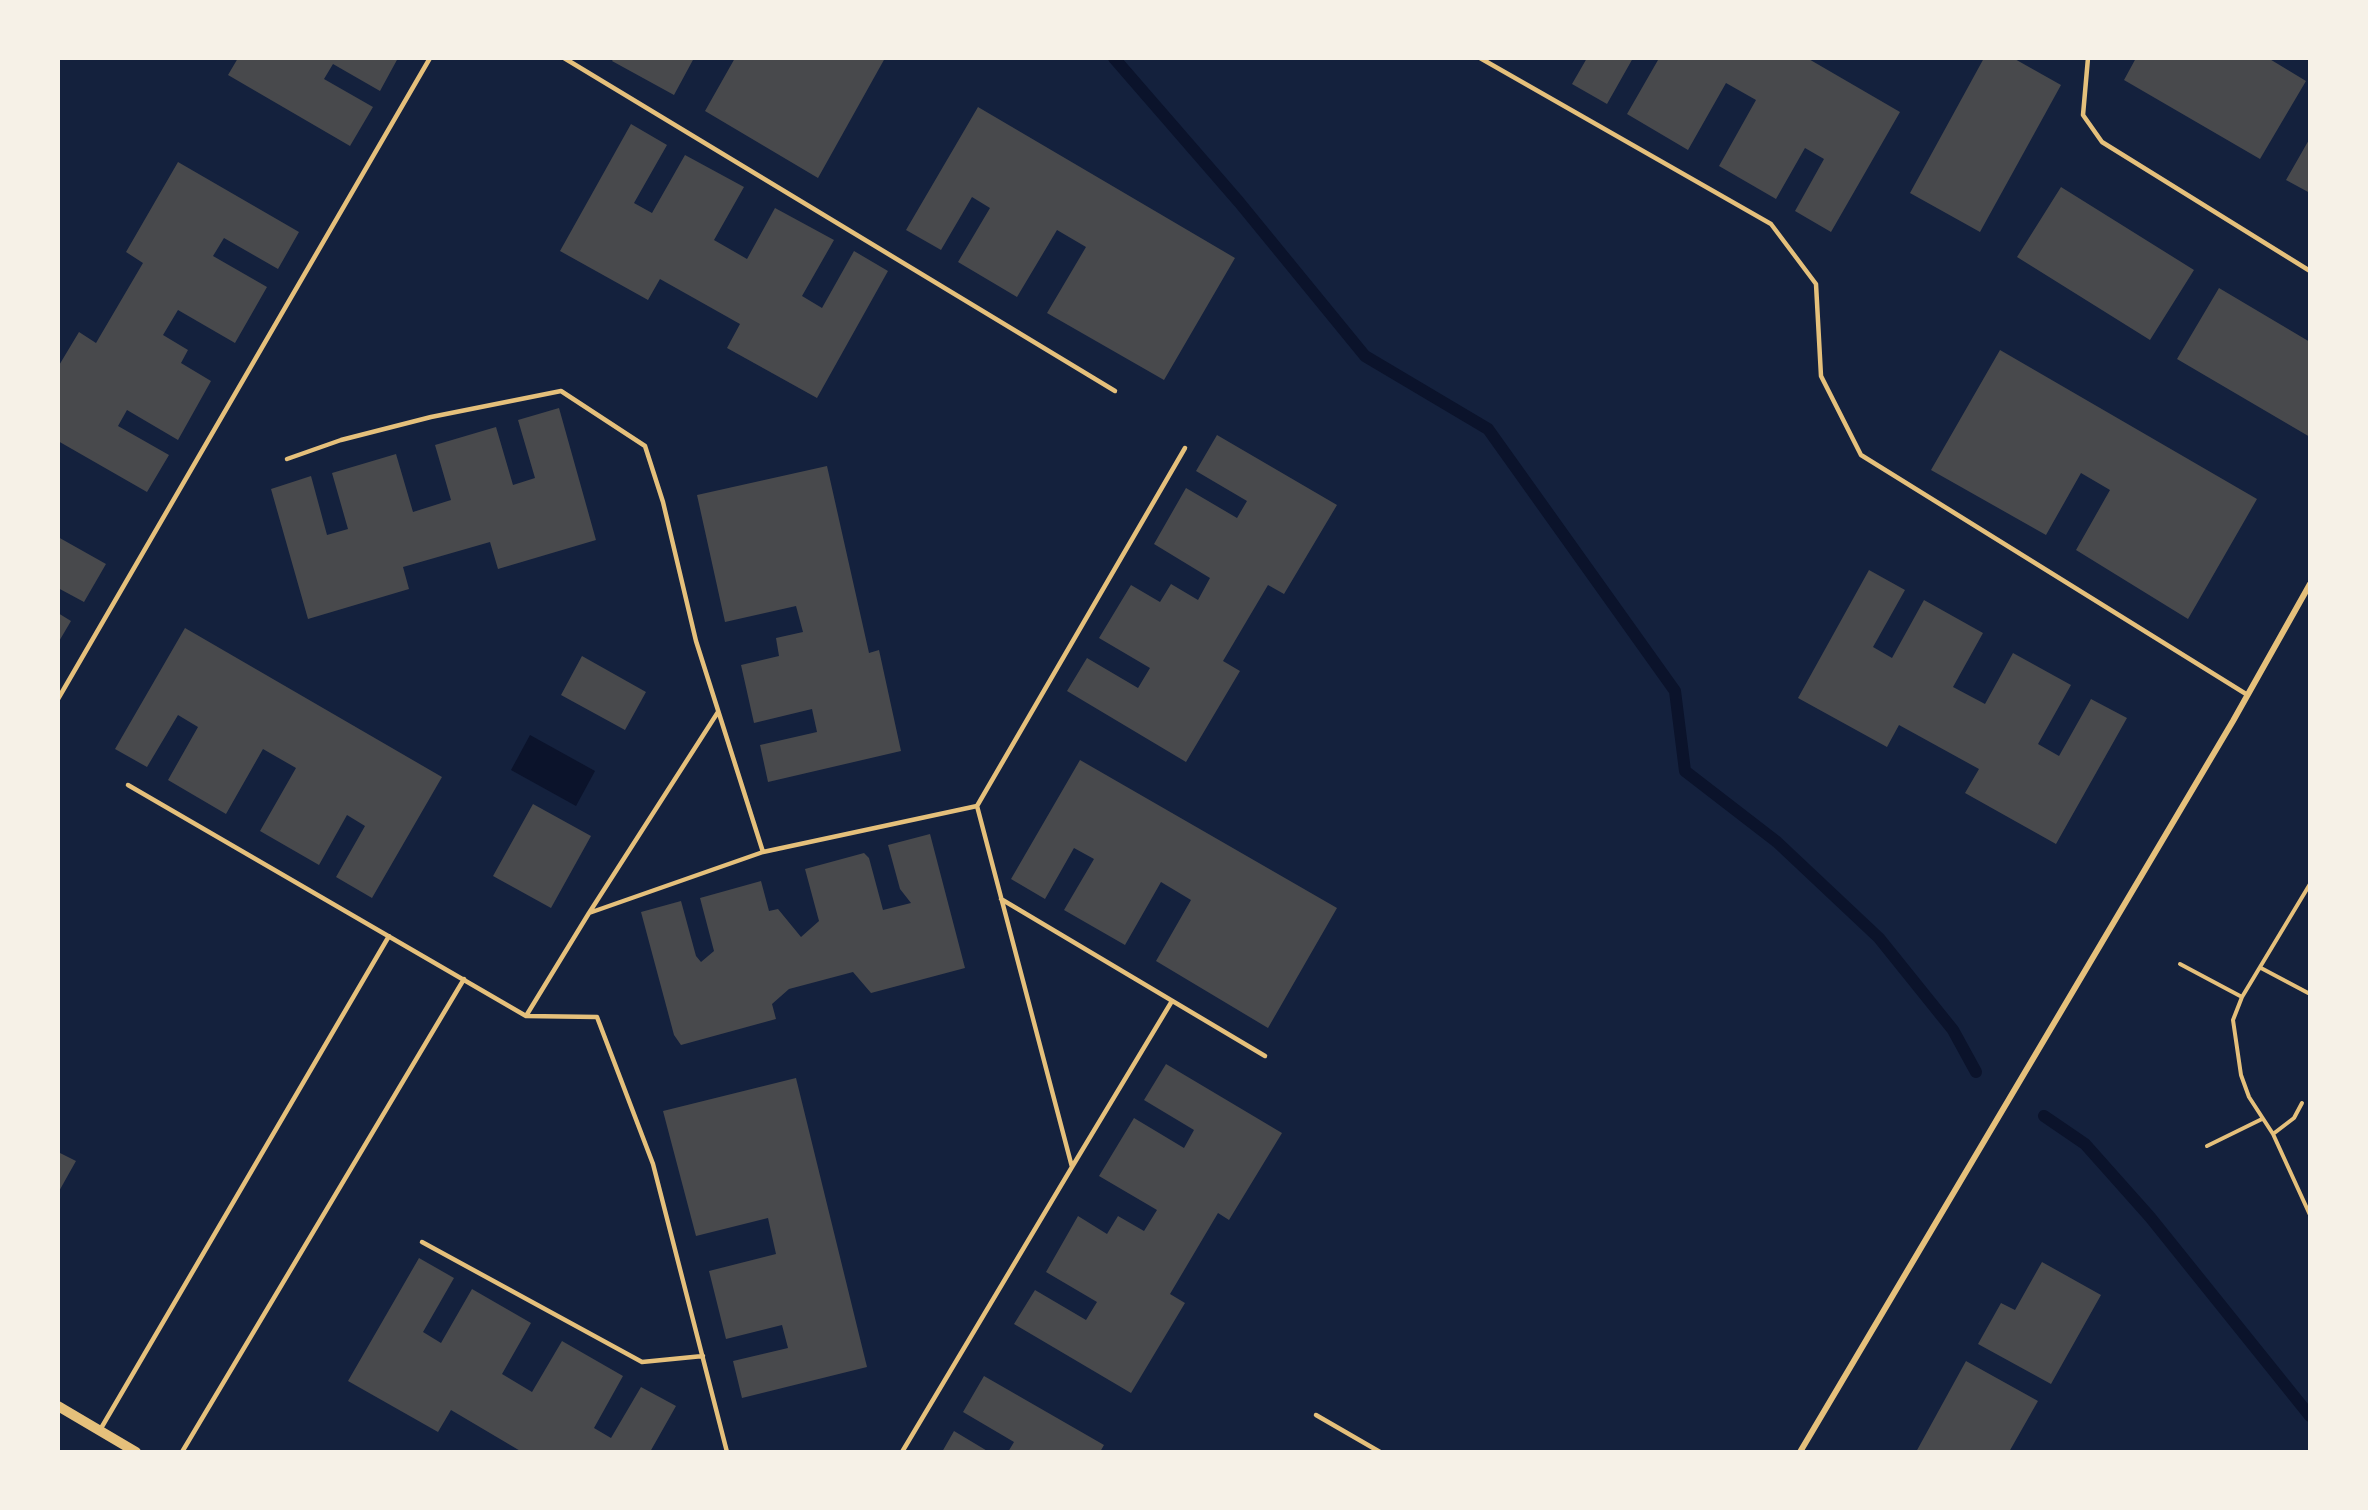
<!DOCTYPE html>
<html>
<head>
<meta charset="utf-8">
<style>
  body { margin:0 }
  #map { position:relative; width:2368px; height:1510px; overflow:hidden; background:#14213d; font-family:Figtree,sans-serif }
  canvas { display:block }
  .frame { position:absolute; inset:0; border:60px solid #f6f1e7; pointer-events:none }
</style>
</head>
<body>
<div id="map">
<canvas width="2368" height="1510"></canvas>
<div class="frame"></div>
</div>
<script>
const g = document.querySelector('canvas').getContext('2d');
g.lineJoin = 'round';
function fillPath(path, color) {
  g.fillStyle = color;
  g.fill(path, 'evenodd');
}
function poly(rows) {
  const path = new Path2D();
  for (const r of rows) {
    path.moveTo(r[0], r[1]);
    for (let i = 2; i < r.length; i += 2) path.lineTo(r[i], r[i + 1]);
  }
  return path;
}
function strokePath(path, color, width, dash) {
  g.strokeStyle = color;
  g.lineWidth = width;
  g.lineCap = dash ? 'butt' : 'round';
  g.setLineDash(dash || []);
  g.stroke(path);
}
const water = poly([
  [530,735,595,771,576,806,511,770]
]);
const stream = poly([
  [1114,58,1239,202,1365,356,1488,429,1675,691,1685,771,1777,842,1879,938,1953,1030,1976,1072],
  [2044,1116,2085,1144,2150,1217,2310,1416]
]);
const building = poly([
  [238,58,398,58,380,91,333,64,324,79,373,107,350,146,228,75],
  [614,58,694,58,674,95,612,61],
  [735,58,885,58,818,178,705,111],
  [1587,58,1633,58,1607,104,1572,84],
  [1655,58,1807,58,1900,112,1831,232,1795,211,1824,159,1805,148,1776,199,1719,166,1756,100,1726,83,1688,150,1627,114,1658,60],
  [1984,58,2013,58,2061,85,1980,232,1910,193],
  [2136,58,2268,58,2306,81,2260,159,2124,80],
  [978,107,1235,258,1164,380,1047,313,1086,247,1057,230,1017,297,958,262,990,208,972,197,941,250,906,230],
  [631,124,667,145,634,203,652,213,685,155,744,187,714,240,747,259,775,208,834,240,802,296,822,308,854,251,888,271,817,398,727,348,740,324,660,279,648,300,560,251],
  [2310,138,2310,193,2286,180],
  [178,162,299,232,278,269,224,238,213,256,267,287,235,343,178,310,163,335,188,350,181,363,211,381,178,440,127,410,118,426,169,455,147,492,58,441,58,367,79,332,96,343,143,263,126,252],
  [2061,187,2194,270,2150,340,2017,257],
  [2219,288,2310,342,2310,437,2177,359],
  [2000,350,2257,499,2188,619,2076,550,2110,490,2081,473,2046,535,1931,470],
  [559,408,596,540,498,569,490,542,403,567,409,589,308,619,271,489,311,476,327,535,348,529,332,473,396,454,413,512,451,500,435,445,496,427,513,485,535,478,518,420],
  [1217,435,1337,505,1284,594,1268,585,1223,661,1240,671,1186,762,1067,691,1087,658,1138,688,1150,668,1099,638,1131,585,1160,602,1171,584,1198,600,1210,578,1154,544,1186,488,1237,518,1247,501,1196,471],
  [827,466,869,653,879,650,901,751,768,782,760,745,817,732,812,709,754,723,741,665,779,656,776,638,803,632,796,606,725,622,697,495],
  [58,537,106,564,84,602,58,588],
  [1869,570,1905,590,1873,647,1892,658,1924,600,1983,633,1953,687,1985,704,2013,653,2071,685,2038,744,2059,756,2091,699,2127,718,2056,844,1965,793,1979,769,1899,725,1887,747,1798,698],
  [58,613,71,621,58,643],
  [185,628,442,777,372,898,336,877,365,826,347,815,319,865,260,831,296,768,263,749,226,814,168,780,198,727,178,715,147,767,115,749],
  [582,656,646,692,625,730,561,695],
  [1080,760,1337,908,1268,1028,1156,961,1191,900,1161,882,1125,945,1064,910,1094,859,1074,848,1045,899,1011,879],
  [533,804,591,836,551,908,493,876],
  [930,834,965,968,871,993,853,972,789,989,772,1004,776,1019,681,1045,674,1035,641,912,681,901,696,956,701,962,714,951,700,898,761,881,769,911,778,909,801,937,819,921,805,869,864,853,869,858,883,910,911,903,900,889,888,845],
  [1166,1064,1282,1133,1229,1220,1218,1213,1170,1294,1185,1303,1131,1393,1014,1324,1035,1290,1086,1320,1097,1302,1046,1272,1078,1216,1107,1234,1118,1216,1144,1231,1157,1210,1099,1176,1134,1118,1184,1148,1194,1130,1144,1100],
  [796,1078,867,1367,742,1398,733,1361,788,1348,782,1325,726,1339,709,1271,776,1254,768,1218,696,1236,663,1111],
  [58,1152,76,1161,58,1193],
  [419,1258,454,1278,423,1332,441,1343,472,1289,531,1323,502,1374,532,1392,562,1341,623,1376,594,1428,611,1438,641,1387,676,1406,650,1452,522,1452,451,1410,438,1432,348,1381],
  [2042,1262,2101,1295,2051,1384,1978,1344,2001,1303,2015,1310],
  [1966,1361,2038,1401,2009,1452,1916,1452],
  [984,1376,1104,1445,1100,1452,1008,1452,1014,1442,963,1412],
  [954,1431,989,1452,942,1452]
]);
const path = poly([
  [2310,884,2242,997,2233,1020,2241,1075,2249,1097,2273,1134,2310,1215],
  [2180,964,2242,997],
  [2261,968,2310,994],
  [2273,1134,2294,1118,2302,1103],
  [2207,1146,2262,1119]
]);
const service = poly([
  [564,58,1115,391],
  [1480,58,1771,224,1816,284,1821,376,1861,455,2246,694],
  [2088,58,2083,115,2102,142,2310,271],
  [287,459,341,440,431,417,561,391,645,446,663,502,696,641,763,852,977,806],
  [58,699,430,58],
  [128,785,526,1016,597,1017,653,1164,727,1452],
  [1001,899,1265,1056],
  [589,913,718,712],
  [526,1016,589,913,763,852],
  [1072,1167,1172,1001],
  [422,1242,642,1362,703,1356],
  [1316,1415,1380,1452],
  [100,1430,389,936],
  [182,1452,464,979],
  [902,1452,1072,1167,977,806,1185,448]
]);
const minor = poly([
  [1800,1452,2233,721,2310,584]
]);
const tertiary = poly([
  [58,1406,136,1452]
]);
fillPath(water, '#0b132b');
strokePath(stream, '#0b132b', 12);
fillPath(building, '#48494c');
strokePath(path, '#e5c07b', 4);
strokePath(service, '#e5c07b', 4.5);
strokePath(minor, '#e5c07b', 6);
strokePath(tertiary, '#e5c07b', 10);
</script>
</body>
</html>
